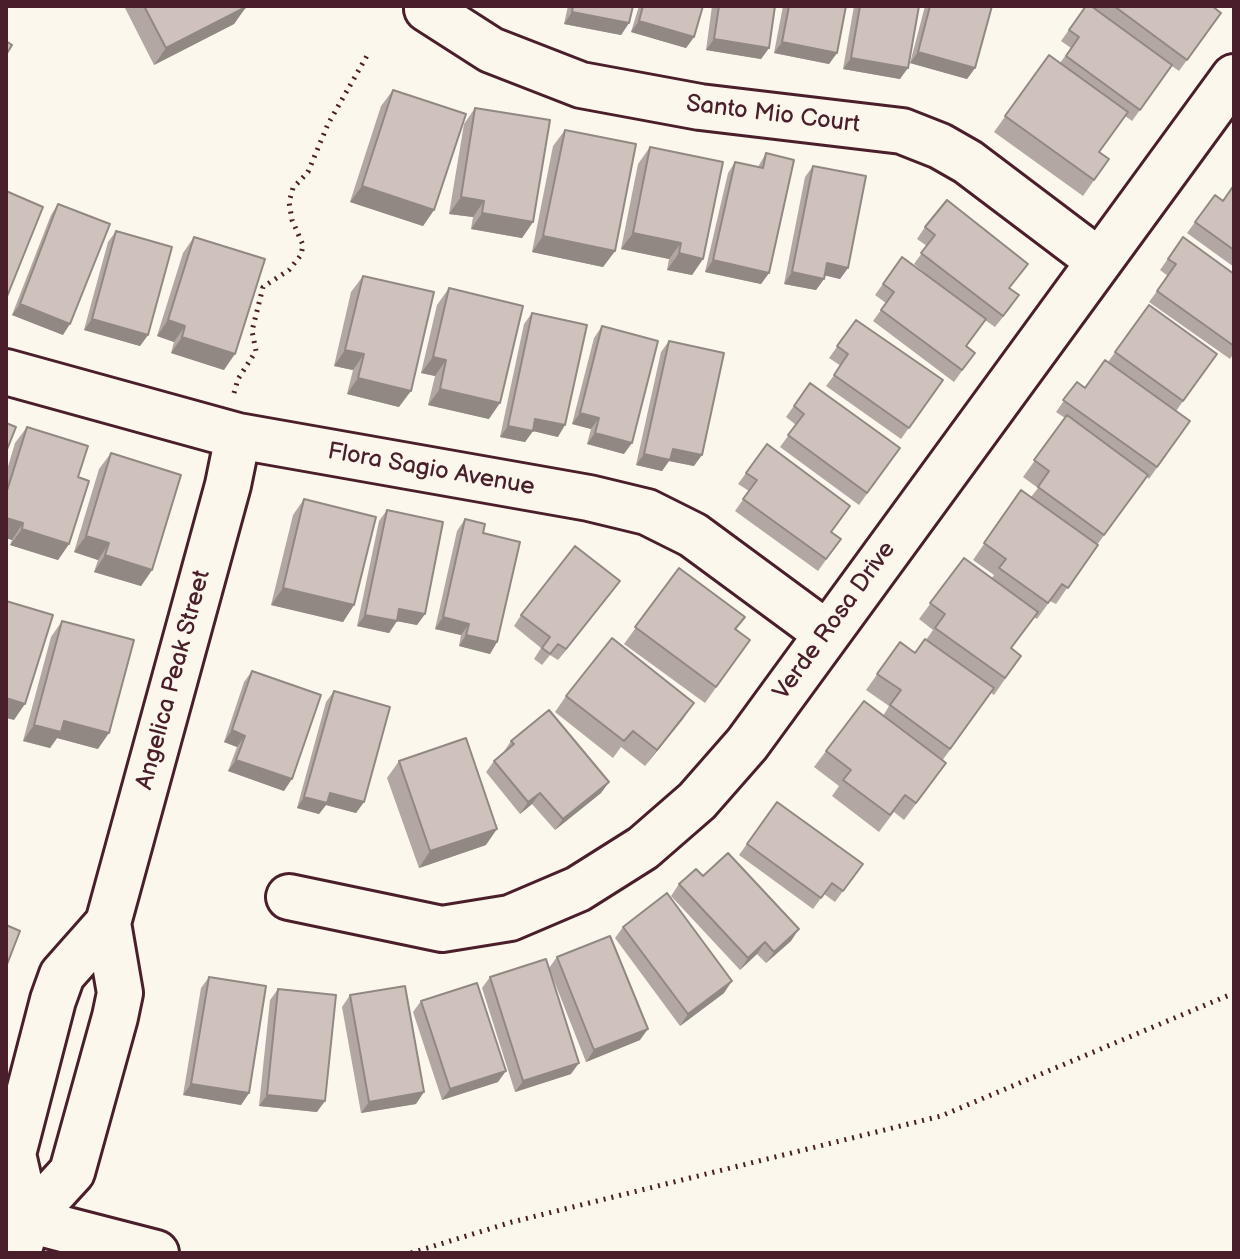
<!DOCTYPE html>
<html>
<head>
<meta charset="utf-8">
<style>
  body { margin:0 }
  #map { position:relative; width:1240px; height:1259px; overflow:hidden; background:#fbf7ec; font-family:"Balsamiq Sans",sans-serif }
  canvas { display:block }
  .frame { position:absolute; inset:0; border:8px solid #4a1f2b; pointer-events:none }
</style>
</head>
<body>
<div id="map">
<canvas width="1240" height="1259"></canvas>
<div class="frame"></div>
</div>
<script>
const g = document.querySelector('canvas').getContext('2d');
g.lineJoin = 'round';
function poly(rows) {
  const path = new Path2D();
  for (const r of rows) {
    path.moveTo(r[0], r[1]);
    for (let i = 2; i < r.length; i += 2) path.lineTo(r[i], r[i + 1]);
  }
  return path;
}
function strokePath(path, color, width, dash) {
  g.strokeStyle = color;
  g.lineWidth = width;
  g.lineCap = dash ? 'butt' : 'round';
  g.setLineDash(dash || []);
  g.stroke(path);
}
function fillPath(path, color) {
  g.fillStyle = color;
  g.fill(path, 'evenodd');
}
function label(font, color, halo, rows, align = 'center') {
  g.font = font + ' "Balsamiq Sans",sans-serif';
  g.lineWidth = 6;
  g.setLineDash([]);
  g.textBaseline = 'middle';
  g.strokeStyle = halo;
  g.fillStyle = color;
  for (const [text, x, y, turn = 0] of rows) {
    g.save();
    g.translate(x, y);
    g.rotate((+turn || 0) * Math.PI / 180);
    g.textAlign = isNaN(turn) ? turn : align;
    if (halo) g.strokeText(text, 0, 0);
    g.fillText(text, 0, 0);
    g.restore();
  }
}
const path = poly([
  [234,393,238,379,256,351,252,331,263,287,289,270,301,255,303,245,292,220,289,202,293,188,308,172,328,124,368,54],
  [411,1253,512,1222,941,1116,1234,993]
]);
const minor = poly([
  [427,9,491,50,581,85,700,107,902,131,940,146,968,162,1099,261],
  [6,372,238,436,589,498,647,512,693,535,826,633],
  [289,897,442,929,510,918,578,889,643,848,697,801,747,744,1234,77],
  [28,1220,13,1154,53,1000,62,975,108,923],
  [18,1253,28,1220,72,1172,115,1017,120,993,108,923,228,485,238,436]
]);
const major = poly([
  [6,1212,28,1220,156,1253]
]);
const wall = poly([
  [124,6,245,6,246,7,234,24,154,65],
  [568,6,633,6,629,23,621,35,564,24],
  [639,6,703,6,694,37,686,48,631,32],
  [712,6,775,6,769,48,761,59,706,50],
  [783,6,846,6,837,53,829,64,774,53],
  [854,6,919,6,900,79,843,69],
  [925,6,992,6,975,68,967,79,910,63],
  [1086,6,1212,6,1221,13,1179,71,1172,66,1132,121,1125,116,1099,152,1109,159,1083,196,994,132,1049,55,1060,63,1071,48,1061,41],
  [393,90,434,210,423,226,350,202,381,106],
  [475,108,533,222,522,238,471,229,473,217,449,214,464,124],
  [565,130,615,251,603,267,532,252,553,146],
  [650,147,703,259,692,275,667,270,669,259,621,249,638,164],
  [766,153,769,273,761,284,705,272,728,173,735,162,758,167],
  [813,166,848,268,840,279,824,275,824,279,816,290,784,284,805,177],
  [1234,185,1234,267,1187,233,1215,195,1223,201],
  [58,204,63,335,12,315,51,215],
  [925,227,1010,288,1011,307,995,327,985,320,967,346,975,353,954,382,873,321,886,303,875,295,902,257,938,284,914,264,927,246,917,239],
  [116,231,148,335,140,346,84,330,108,242],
  [194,237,224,370,171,353,174,342,157,336,183,253],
  [1183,237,1234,274,1234,353,1230,359,1149,302,1168,276,1160,270],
  [363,276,399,407,347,394,353,370,334,366,351,292],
  [449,288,489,419,428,405,435,376,421,373,437,305],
  [1149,305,1217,354,1176,411,1190,421,1149,479,1147,477,1097,545,1056,604,1050,601,1037,619,1034,617,1011,649,1021,656,994,695,991,693,942,761,934,780,904,820,894,812,879,832,832,796,839,786,814,767,826,751,883,716,889,706,866,690,900,642,915,653,926,640,933,630,919,619,964,558,992,578,994,575,973,560,1021,490,1031,497,1038,488,1023,477,1065,418,1056,412,1077,382,1085,388,1108,362],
  [532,313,558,437,533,431,525,442,500,437,524,324],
  [856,320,943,380,901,439,826,386,841,366,829,358],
  [602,326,624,454,587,444,591,429,572,424,594,338],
  [669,341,694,466,669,461,662,471,636,465,661,352],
  [810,383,900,448,859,505,780,447,796,425,786,417],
  [27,427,78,477,69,544,58,560,10,545,12,540,6,538,6,473,15,443],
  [767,444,831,533,841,539,818,571,735,511,749,491,738,484],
  [111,453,152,570,141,586,94,572,98,560,74,552,99,469],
  [304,499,354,605,343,622,271,605,293,515],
  [387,510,425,614,417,625,397,621,389,633,357,626,379,521],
  [465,519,483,533,497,642,490,654,459,646,461,635,435,629,457,531],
  [679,568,736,629,750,640,705,703,624,644],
  [620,581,558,660,550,655,542,665,534,659,541,648,514,626,521,615],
  [62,621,98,749,57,738,50,748,23,741,51,637],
  [252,671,284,791,228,771,237,747,224,742,244,682],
  [334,691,364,802,356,813,326,805,319,814,297,808,326,702],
  [566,696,683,719,645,766,621,747,613,758,555,712],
  [511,741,609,782,601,793,555,830,532,804,520,814,486,772,494,761,503,753],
  [399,761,486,845,419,868,387,778],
  [777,802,863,864,835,902,824,894,813,909,739,855],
  [703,876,791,941,766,963,757,954,740,970,671,896,679,884],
  [623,927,724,993,680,1026,615,938],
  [557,957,640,1040,586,1062,549,968],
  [209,977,249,1093,241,1105,183,1095,201,988],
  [490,977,571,1074,515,1092,482,988],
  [278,989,317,1112,259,1106,270,1000],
  [350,995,416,1104,361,1113,342,1007],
  [421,1001,498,1082,442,1100,413,1012]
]);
const shadedWall = poly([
  [246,7,234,24,154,65,166,48],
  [572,12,629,23,621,35,564,24],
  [639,21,694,37,686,48,631,32],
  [714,39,769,48,761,59,706,50],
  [782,42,837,53,829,64,774,53],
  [918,52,975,68,967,79,910,63],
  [851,58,908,68,900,79,843,69],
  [362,186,434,210,423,226,350,202],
  [461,197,484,201,473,217,449,214],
  [482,213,533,222,522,238,471,229],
  [633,233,681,243,669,259,621,249],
  [543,236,615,251,603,267,532,252],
  [679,253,703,259,692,275,667,270],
  [713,260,769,273,761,284,705,272],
  [827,263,848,268,840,279,819,274],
  [792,272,824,279,816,290,784,284],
  [20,304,70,324,63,335,12,315],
  [92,319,148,335,140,346,84,330],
  [168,320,185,326,174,342,157,336],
  [182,337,235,354,224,370,171,353],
  [345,350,364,354,353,370,334,366],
  [433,357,446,360,435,376,421,373],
  [358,378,411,391,399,407,347,394],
  [440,389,500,403,489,419,428,405],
  [580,413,599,418,591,429,572,424],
  [535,419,565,425,558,437,533,431,525,442,500,437,508,426],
  [595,433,632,443,624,454,587,444],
  [673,449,702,455,694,466,669,461,662,471,636,465,644,454],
  [6,518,23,523,12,540,6,538],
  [22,529,69,544,58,560,10,545],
  [86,536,109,543,98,560,74,552],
  [105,555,152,570,141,586,94,572],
  [620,581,612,592,558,660,566,649],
  [283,588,354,605,343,622,271,605],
  [399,609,425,614,417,625,391,620],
  [365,615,397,621,389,633,357,626],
  [443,617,469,624,461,635,435,629],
  [466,635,497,642,490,654,459,646],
  [6,698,25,704,14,720,6,718],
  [694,703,683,719,645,766,657,750],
  [64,721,109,733,98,749,57,738,50,748,23,741,34,725],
  [232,730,245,736,237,747,224,742],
  [236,760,292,779,284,791,228,771],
  [609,782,601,793,555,830,563,819],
  [330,793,364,802,356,813,326,805,319,814,297,808,304,797],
  [540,793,532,804,520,814,528,802],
  [497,829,486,845,419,868,430,851],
  [799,929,791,941,766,963,774,952],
  [765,942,757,954,740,970,748,958],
  [732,981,724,993,680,1026,688,1014],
  [648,1029,640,1040,586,1062,594,1050],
  [579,1063,571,1074,515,1092,523,1081],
  [506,1071,498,1082,442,1100,450,1089],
  [191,1084,249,1093,241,1105,183,1095],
  [424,1092,416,1104,361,1113,369,1102],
  [267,1095,325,1101,317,1112,259,1106]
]);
const building = poly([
  [144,6,245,6,246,7,166,48,144,6],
  [573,6,633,6,629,23,572,12,573,6],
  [643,6,703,6,694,37,639,21,643,6],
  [719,6,775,6,769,48,714,39,719,6],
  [789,6,846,6,837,53,782,42,789,6],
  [860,6,919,6,908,68,851,58,860,6],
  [930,6,992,6,975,68,918,52,930,6],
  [1086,6,1091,6,1172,65,1140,110,1066,56,1079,37,1069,30,1086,6],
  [1114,6,1212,6,1221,13,1187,60,1114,6],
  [6,41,12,45,6,55,6,41],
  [1049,55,1128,112,1099,152,1109,159,1094,180,1005,116,1049,55],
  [393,90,466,114,434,210,362,186,393,90],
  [475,108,550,120,533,222,482,213,484,201,461,197,475,108],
  [565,130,636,144,615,251,543,236,565,130],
  [650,147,723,162,703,259,679,253,681,243,633,233,650,147],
  [766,153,794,160,769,273,713,260,735,162,763,168,766,153],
  [813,166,866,176,848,268,827,263,824,279,792,272,813,166],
  [1234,185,1234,250,1195,222,1215,195,1223,201,1234,185],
  [6,191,43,207,6,299,6,191],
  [947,200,1028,264,1009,288,1019,295,1003,316,921,253,935,235,925,227,947,200],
  [58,204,110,224,70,324,20,304,58,204],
  [116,231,172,247,148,335,92,319,116,231],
  [194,237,265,259,235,354,182,337,185,326,168,320,194,237],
  [1183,237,1234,274,1234,346,1157,291,1176,264,1168,259,1183,237],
  [902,257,986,319,966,346,975,353,962,370,881,310,894,292,883,284,902,257],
  [363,276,434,292,411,391,358,378,364,354,345,350,363,276],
  [449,288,523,306,500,403,440,389,446,360,433,357,449,288],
  [1149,305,1217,354,1183,401,1115,352,1149,305],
  [532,313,587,325,565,425,535,419,533,431,508,426,532,313],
  [856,320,943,380,909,428,834,375,848,354,837,346,856,320],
  [602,326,658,341,632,443,595,433,599,418,580,413,602,326],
  [669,341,724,353,702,455,673,449,670,460,644,454,669,341],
  [1105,360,1190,421,1157,467,1063,400,1077,382,1085,388,1105,360],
  [810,383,900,448,867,493,788,435,804,414,794,406,810,383],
  [1067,415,1148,475,1104,535,1038,487,1049,471,1034,460,1067,415],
  [6,423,16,427,6,452,6,423],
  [27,427,88,446,78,477,89,481,69,544,22,529,23,523,6,518,6,494,27,427],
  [767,444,850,506,831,532,841,539,826,559,743,499,757,480,746,473,767,444],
  [111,453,181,475,152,570,105,555,109,543,86,536,111,453],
  [1021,490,1098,545,1068,588,1062,584,1048,603,999,568,1006,559,984,543,1021,490],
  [304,499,376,517,354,605,283,588,304,499],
  [387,510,443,522,425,614,399,609,397,621,365,615,387,510],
  [465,519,485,524,483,533,520,542,497,642,466,635,469,624,443,617,465,519],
  [575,546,620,581,566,649,558,644,550,654,542,648,550,637,521,615,575,546],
  [964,558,1038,612,1011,648,1021,656,1005,678,935,628,945,614,930,603,964,558],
  [679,568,745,617,735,629,750,640,716,687,635,627,679,568],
  [6,601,53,615,25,704,6,698,6,601],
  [62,621,134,640,109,733,64,721,61,732,34,725,62,621],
  [612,638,694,703,657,750,633,731,624,741,566,696,612,638],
  [925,639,994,688,950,749,890,705,901,690,877,674,900,642,915,653,925,639],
  [252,671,321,695,292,779,236,760,245,736,232,730,252,671],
  [334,691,390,707,364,802,330,793,327,803,304,797,334,691],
  [864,701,946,763,916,803,905,795,890,815,843,780,851,770,826,751,864,701],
  [549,710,609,782,563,819,540,793,528,802,494,761,514,744,511,741,549,710],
  [466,738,497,829,430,851,399,761,466,738],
  [777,802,863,864,843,891,832,883,821,898,747,844,777,802],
  [728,853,799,929,774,952,765,942,748,958,679,884,696,869,703,876,728,853],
  [667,893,732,981,688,1014,623,927,667,893],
  [6,925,20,931,6,967,6,925],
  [610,936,648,1029,594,1050,557,957,610,936],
  [546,959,579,1063,523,1081,490,977,546,959],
  [209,977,266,986,249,1093,191,1084,209,977],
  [477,983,506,1071,450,1089,421,1001,477,983],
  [405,986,424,1092,369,1102,350,995,405,986],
  [278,989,336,995,325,1101,267,1095,278,989]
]);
const streetNames = [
  ["Santo Mio Court",773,115,7],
  ["Flora Sagio Avenue",431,470,10],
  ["Verde Rosa Drive",835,621,-54],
  ["Angelica Peak Street",174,680,-75]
];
strokePath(minor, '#4a1f2b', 50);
strokePath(major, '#4a1f2b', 50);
strokePath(path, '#4a1f2b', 5, [2, 6]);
strokePath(minor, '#fbf7ec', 44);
strokePath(major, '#fbf7ec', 44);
fillPath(wall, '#b2a7a2');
fillPath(shadedWall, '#918884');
fillPath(building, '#cfc2bc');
strokePath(building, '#918884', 2);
label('24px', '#4a1f2b', '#fbf7ec', streetNames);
</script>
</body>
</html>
